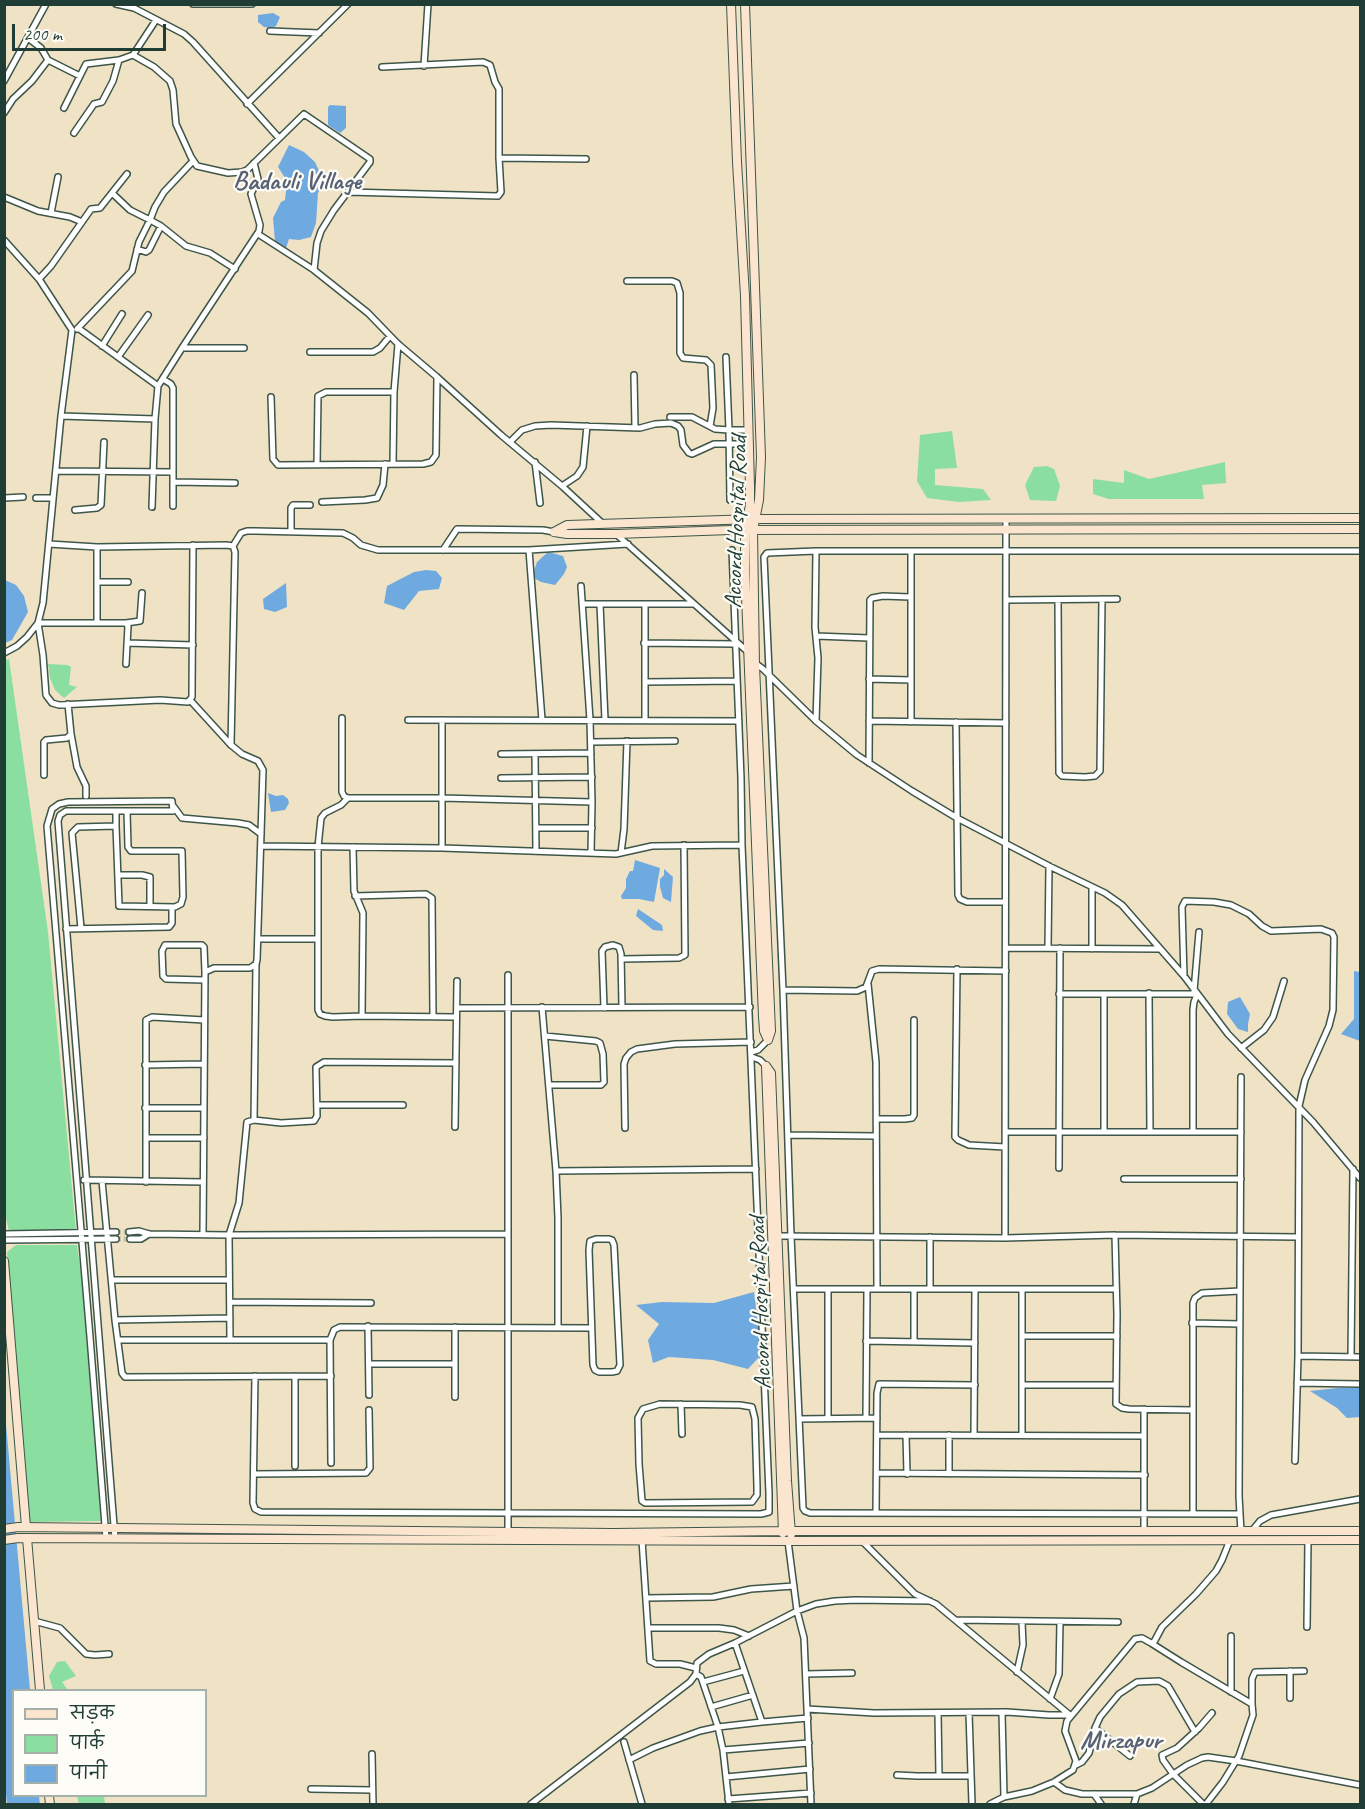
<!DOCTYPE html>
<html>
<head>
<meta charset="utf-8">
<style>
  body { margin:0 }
  #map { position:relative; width:1365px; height:1809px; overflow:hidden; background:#f0e2c4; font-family:Caveat,"Playpen Sans Deva",sans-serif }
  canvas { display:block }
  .frame { position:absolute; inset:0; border:6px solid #1f3d34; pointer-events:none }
  .legend { position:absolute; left:12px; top:1689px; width:195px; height:108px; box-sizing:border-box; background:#fdfcf7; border:2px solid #a4b0a9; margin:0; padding:8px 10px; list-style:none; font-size:18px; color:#1f3d34 }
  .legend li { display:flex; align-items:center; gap:12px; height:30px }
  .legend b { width:30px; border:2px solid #a4b0a9 }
  .scale { position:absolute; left:12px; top:24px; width:154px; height:27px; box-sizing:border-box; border:3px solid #1f3d34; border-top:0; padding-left:8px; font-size:18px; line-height:21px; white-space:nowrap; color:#1f3d34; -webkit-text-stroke:4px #fdfcf7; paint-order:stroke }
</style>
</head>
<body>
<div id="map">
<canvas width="1365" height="1809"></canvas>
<div class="frame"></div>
<ul class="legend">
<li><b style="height:8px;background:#fce5cf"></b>सड़क</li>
<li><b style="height:16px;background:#8adea0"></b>पार्क</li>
<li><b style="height:16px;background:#6eaadf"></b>पानी</li>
</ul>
<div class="scale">200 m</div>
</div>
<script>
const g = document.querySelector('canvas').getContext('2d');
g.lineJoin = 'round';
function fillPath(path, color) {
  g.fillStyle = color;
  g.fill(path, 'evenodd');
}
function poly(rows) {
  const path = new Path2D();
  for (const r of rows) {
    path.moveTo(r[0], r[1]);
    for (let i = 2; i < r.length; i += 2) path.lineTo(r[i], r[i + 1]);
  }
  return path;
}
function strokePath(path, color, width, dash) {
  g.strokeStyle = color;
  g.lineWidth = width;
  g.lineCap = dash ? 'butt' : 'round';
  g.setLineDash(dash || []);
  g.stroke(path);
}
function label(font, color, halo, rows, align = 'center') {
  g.font = font + ' Caveat,sans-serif';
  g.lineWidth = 4.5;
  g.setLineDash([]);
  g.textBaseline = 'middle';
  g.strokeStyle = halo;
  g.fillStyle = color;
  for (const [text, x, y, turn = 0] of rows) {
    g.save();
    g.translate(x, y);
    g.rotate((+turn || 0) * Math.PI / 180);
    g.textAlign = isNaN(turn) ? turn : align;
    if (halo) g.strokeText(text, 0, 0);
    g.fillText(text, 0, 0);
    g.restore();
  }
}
const green = poly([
  [952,431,957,468,935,469,935,485,983,489,991,500,959,502,927,498,917,481,920,435],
  [1225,462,1226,483,1202,485,1204,499,1109,499,1093,494,1093,479,1124,483,1124,470,1149,479],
  [1047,466,1054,469,1060,486,1056,501,1030,500,1025,485,1034,467],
  [9,659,48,932,76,1231,9,1231,5,1215,4,660],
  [48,664,67,665,71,667,69,685,77,687,64,698,55,690,50,678],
  [16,1245,77,1245,81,1273,101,1521,30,1522,7,1252],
  [65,1661,76,1676,62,1682,68,1690,53,1690,49,1676,57,1662],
  [77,1796,104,1796,105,1804,79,1804]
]);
const water = poly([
  [273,13,280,17,276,26,271,28,264,27,258,22,258,15],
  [330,105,346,106,346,128,340,133,328,125,328,107],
  [289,145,304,152,315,162,319,171,327,175,323,180,324,182,318,193,316,223,311,237,299,240,289,239,285,251,275,241,273,218,281,202,285,200,287,181,278,167],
  [548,552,563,556,567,567,564,574,555,585,541,582,532,577,537,562],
  [426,570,436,571,442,578,439,589,419,591,404,610,384,603,387,586,414,572],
  [5,580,16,585,24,596,28,612,12,640,5,643],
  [286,583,287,607,275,612,264,609,263,599],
  [268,793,276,796,283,795,288,799,289,803,285,810,271,812],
  [635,860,660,868,654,902,639,899,622,899,621,896,626,888,626,879,630,871,633,871],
  [664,869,673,877,671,902,663,898,660,887,660,879,664,875],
  [638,909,662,925,663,931,653,930,636,916],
  [1354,971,1360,972,1360,1041,1341,1034,1354,1019],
  [1240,997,1250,1014,1248,1024,1248,1032,1238,1029,1227,1014,1228,1002],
  [754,1292,762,1354,748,1369,713,1360,669,1357,653,1363,648,1340,659,1324,636,1305,662,1302,714,1303],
  [1337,1388,1360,1388,1360,1417,1347,1418,1337,1408,1310,1391],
  [4,1402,30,1690,14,1690,14,1796,39,1796,40,1804,7,1804,4,1776]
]);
const streetTunnel = poly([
  [116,1232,129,1232],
  [116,1239,130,1239]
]);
const street = poly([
  [116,4,134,8,184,34,193,42,279,138],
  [193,4,252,4],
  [156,20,133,55,154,67,170,81,173,90,176,124,191,157,197,166,228,173,242,172,247,170,304,114,370,159,370,162,334,210,321,231,317,243,314,270],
  [270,31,319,33],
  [28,38,41,48,48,60,80,76,86,64,119,60,133,55],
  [424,66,428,4],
  [4,81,46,4],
  [247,104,348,4],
  [64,108,80,76],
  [4,113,13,99,32,81,48,60],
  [74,133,94,104,102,102,113,81,119,60],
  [499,158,586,159],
  [348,192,498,196,501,192,499,158,499,89,495,82,490,65,483,62,382,67],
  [4,197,38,211,70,217,82,222],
  [51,213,58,177],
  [161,226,186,246,210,253,235,269],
  [258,234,314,270,368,313,398,344,437,377,501,435,562,486,602,523],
  [4,240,39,279,72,330,61,416,43,603,38,623,27,637,17,646,4,653],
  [137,249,146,252,149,250,161,226,150,220,155,207,164,192,193,161],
  [39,279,51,266,89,212,91,209,100,208,127,174],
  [627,281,672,281,677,283,680,293,680,353,683,358,706,360,711,365,713,408,710,426],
  [78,328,158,386,155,419,152,507],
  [77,329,132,271,139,242,150,220,130,210,112,193],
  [102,346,122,314],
  [182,348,244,348],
  [310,352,373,352,380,348,390,336],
  [118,357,148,315],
  [726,357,729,430,747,430],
  [634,375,635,428],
  [163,379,171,384,173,388,173,506],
  [158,386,182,348,259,231,260,225,251,194,258,179,254,163],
  [271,397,273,459,278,465,423,464,431,462,436,455,437,377],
  [61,416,155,419],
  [670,417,692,417,715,429,729,430,730,500],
  [510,442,522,430,535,426,551,425,640,428,655,424,671,423,678,426,681,430,683,445,689,453,692,454,714,444,748,444],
  [535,462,540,503],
  [317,464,318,396,326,392,394,392],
  [393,464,394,392,398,344],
  [56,471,173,472],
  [173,482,235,483],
  [562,486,577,476,583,467,587,426],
  [4,498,23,497],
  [36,498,53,498],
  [322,502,365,500,377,498,383,485,385,464],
  [75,510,97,508,101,505,104,442],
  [291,532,291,508,293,505,310,505],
  [616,534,748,652],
  [49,544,97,547,226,545,233,546,235,552,231,745],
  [233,546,241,533,247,531,255,531,343,533,353,538,361,545,378,550,529,550,628,544],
  [443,550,457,529,543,530,554,532],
  [529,550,542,720],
  [816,551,815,627,818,658,816,721],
  [911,551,911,722],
  [98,582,128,582],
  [581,586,590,720,592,802,591,853],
  [1007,600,1117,599],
  [1058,600,1059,773,1062,776,1085,777,1095,776,1100,771,1102,599],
  [582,604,694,604],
  [600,604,605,720],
  [97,622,97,547],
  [126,623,140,621,142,593],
  [816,636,869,638],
  [127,643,193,645],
  [644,643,736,644],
  [755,663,763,669,816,721,857,755,912,791,957,818,1049,866,1105,893,1122,905,1184,976,1228,1034,1313,1122,1360,1178],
  [126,664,128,626,126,623,38,623,43,655,46,695,52,703,59,705,160,700,188,702,192,697,192,694,193,545],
  [869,679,911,680],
  [645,682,737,681],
  [190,700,231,745,242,754,258,761,263,770,257,960,256,964,250,968,214,968,205,972,203,1234],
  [342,718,342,792,344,796,348,798,442,798,592,802],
  [408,720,739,721],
  [442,720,442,848],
  [645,720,645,604],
  [869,721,1006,723],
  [956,722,958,895,960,899,967,902,1005,902],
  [71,734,77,767,86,786,86,796],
  [591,742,675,741],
  [501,754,591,753],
  [535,754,536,851],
  [869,763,870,600,872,598,883,596,910,597],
  [44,775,44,742,46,740,67,738,71,734,68,704],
  [501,778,592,777],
  [348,798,341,805,325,813,321,818,318,847,318,1010,320,1014,325,1016,333,1017,362,1016,456,1017],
  [174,807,182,818,238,823,249,825,261,834],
  [116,826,119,906,175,907,181,904,183,897,182,851,131,851,128,847,127,811],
  [536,828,592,828],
  [261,846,442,848,616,854,652,846,742,845],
  [353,847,354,891,363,913,362,1016],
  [621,853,624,829,627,741],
  [118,875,142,875,150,877,150,906],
  [355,896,426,894,432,898,433,1016],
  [81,928,72,833,78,827,116,826,116,811],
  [66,929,169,927,172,923,172,907],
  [258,939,318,939],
  [1006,948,1160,949],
  [1048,948,1049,866],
  [1092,949,1092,888],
  [622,959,679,958,685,955,684,845],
  [957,969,955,1137,958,1140,969,1145,1005,1147],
  [1184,976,1182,907,1185,901,1214,902,1231,905,1249,914,1262,926,1271,931,1321,929,1332,933,1334,937,1333,1010,1329,1026,1305,1080,1299,1106,1298,1356,1295,1461],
  [204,980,166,979,163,976,162,951,165,945,202,945,204,947,205,972],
  [868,984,876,1062,877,1289],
  [783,990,857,991,866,987,872,971,879,969,1006,971],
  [1194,991,1199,932],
  [1149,993,1150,1131],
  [1059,994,1196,994],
  [1104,994,1104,1132],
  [542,1007,556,1171,558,1218,558,1327],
  [457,1008,750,1007],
  [604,1008,602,951,605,947,613,945,619,947,621,954,622,1007],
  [545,1036,596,1041,600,1043,603,1054,604,1082,601,1085,549,1085],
  [1241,1048,1264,1030,1273,1017,1284,981],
  [751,1052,758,1050,768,1040],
  [752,1057,760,1060,766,1066],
  [145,1065,203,1064],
  [317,1105,403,1105],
  [145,1108,204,1108],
  [877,1119,905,1119,912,1118,914,1115,914,1020],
  [254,1120,256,964],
  [455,1127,457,981],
  [625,1128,624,1064,626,1058,631,1052,637,1049,675,1044,751,1042],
  [1005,1132,1241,1132],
  [1193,1132,1193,1010,1194,1002,1197,995],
  [788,1135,876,1136],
  [146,1138,204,1138],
  [1059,1168,1060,948],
  [556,1171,756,1169],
  [1124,1179,1241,1179],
  [84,1180,203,1182],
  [102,1181,115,1320,122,1373,125,1377,331,1376],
  [146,1182,146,1020,152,1017,204,1020],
  [129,1232,139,1231,149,1234,229,1235,508,1234],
  [4,1234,116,1232],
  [1115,1235,1117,1314,1116,1404,1122,1408,1129,1409,1192,1410],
  [778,1236,1005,1238,1115,1235,1298,1237],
  [930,1237,930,1289],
  [1005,1238,1006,518],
  [130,1239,141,1239,149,1234],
  [596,1239,609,1239,612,1240,614,1245,620,1365,617,1371,612,1372,599,1372,595,1370,593,1365,589,1250,590,1241,596,1239],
  [4,1240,116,1239],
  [112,1280,229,1280],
  [794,1289,1116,1289],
  [828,1289,828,1418],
  [1022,1289,1022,1435],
  [230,1302,371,1303],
  [115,1320,230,1318],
  [1192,1323,1240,1324],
  [368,1326,369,1395],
  [455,1327,455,1397],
  [1022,1336,1117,1336],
  [230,1339,229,1235,239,1203,247,1122,254,1120,281,1123,314,1121,317,1116,316,1067,324,1062,456,1063],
  [118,1340,330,1340],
  [866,1341,975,1343],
  [914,1342,914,1289],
  [1298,1356,1360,1357],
  [1351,1357,1353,1169],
  [369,1364,455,1364],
  [255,1376,253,1503,255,1509,261,1512,761,1514,769,1512,769,1493,742,845,741,778,732,550],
  [295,1376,295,1466],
  [1297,1383,1360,1384],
  [1022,1385,1116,1385],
  [660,1404,740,1405,752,1407,755,1419,757,1486,757,1495,752,1502,645,1503,642,1501,639,1464,638,1418,643,1409,660,1404],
  [681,1404,682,1434],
  [1144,1409,1144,1531],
  [866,1418,867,1289],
  [799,1419,877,1418],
  [877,1435,1144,1436],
  [906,1435,907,1474],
  [949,1435,949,1474],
  [974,1435,975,1289],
  [331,1463,330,1340,334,1330,340,1327,591,1328],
  [877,1473,1145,1475],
  [254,1474,366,1473,370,1468,369,1410],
  [876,1513,877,1393,879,1384,975,1385],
  [1193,1514,1193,1303,1195,1298,1202,1293,1240,1291],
  [1240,1514,821,1513,810,1513,805,1511,803,1508,791,1236,783,990,764,557,767,553,816,551,1360,551],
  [1241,1532,1239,1496,1241,1077],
  [1251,1532,1260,1521,1271,1515,1360,1499],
  [508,1535,508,975],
  [106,1538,90,1337,47,826,52,809,59,804,68,802,172,801,173,811,66,811,60,815,58,821,115,1538],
  [642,1540,650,1661,656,1664,680,1664,696,1668],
  [788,1541,797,1611,804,1638,811,1804],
  [862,1541,915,1594,936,1604,1071,1716],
  [646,1598,713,1597,751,1589,794,1586],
  [956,1620,1118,1622],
  [34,1621,60,1628,86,1654,95,1655,109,1654],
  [1307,1627,1308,1540],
  [648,1628,719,1628,734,1630,749,1636],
  [1231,1636,1231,1692],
  [735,1643,762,1722],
  [1151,1643,1181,1662,1252,1704,1253,1715,1239,1756,1223,1782,1206,1804],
  [1290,1671,1290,1698],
  [1017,1672,1023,1645,1022,1622],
  [696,1674,701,1677,718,1727,723,1750,729,1804],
  [806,1674,852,1673],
  [703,1682,744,1671],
  [1050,1699,1059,1674,1060,1622],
  [1252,1704,1252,1679,1255,1672,1304,1671],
  [711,1707,753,1695],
  [807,1709,874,1713,1007,1712,1049,1715,1069,1715],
  [1002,1712,1004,1797],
  [938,1713,939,1776],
  [969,1713,972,1804],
  [1095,1728,1130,1756],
  [624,1742,642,1804],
  [723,1750,809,1743],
  [372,1754,373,1804],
  [629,1760,653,1748,700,1731,718,1727,762,1722,808,1718],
  [1076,1765,1082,1762,1089,1753,1095,1728,1100,1717,1119,1694,1137,1682,1159,1681,1168,1686,1195,1732],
  [897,1775,917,1776,971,1776],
  [726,1777,810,1769],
  [1054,1782,1065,1790,1082,1794,1137,1794,1152,1788,1187,1765,1202,1758,1208,1757,1236,1761,1360,1785],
  [311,1789,372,1790],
  [1094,1794,1101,1804],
  [728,1799,811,1793],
  [531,1804,690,1682,696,1674,697,1663,709,1654,735,1643,797,1611,816,1604,835,1601,855,1600,930,1601],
  [990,1804,1004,1797,1032,1791,1054,1782,1073,1770,1076,1761,1065,1731,1067,1721,1135,1639,1142,1638,1151,1643,1154,1642,1162,1627,1196,1594,1216,1571,1222,1560,1230,1540],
  [1134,1804,1137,1794],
  [1203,1804,1173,1774,1163,1760,1162,1755,1177,1748,1199,1728,1212,1713]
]);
const secondary = poly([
  [731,4,737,162,745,296,750,487,750,505,745,530,745,571,763,1017,764,1031,768,1040],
  [745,4,761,457,759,500,753,530,755,666,771,1031,768,1040],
  [554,532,567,525,755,519,1360,518],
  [554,532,567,534,616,534,731,530,1360,529],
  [766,1066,771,1073,787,1481,791,1534],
  [766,1066,783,1533],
  [4,1261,26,1527],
  [4,1529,18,1527,613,1533,783,1531,1360,1531],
  [27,1538,40,1690],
  [4,1540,18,1538,788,1541,1360,1540],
  [49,1796,50,1804]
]);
const streetNames = [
  ["Accord Hospital Road",737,522,-88],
  ["Accord Hospital Road",761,1303,-92]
];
const neighbourhoodNames = [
  ["Badauli Village",297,182],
  ["Mirzapur",1121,1741]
];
fillPath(green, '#8adea0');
fillPath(water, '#6eaadf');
strokePath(streetTunnel, '#c6c1a7', 5, [5, 2.5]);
strokePath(street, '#3e564a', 8);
strokePath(secondary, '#3e564a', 10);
strokePath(street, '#fff', 5);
strokePath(secondary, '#fce5cf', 8);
label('24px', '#1f3d34', '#fdfcf7', streetNames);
label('bold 26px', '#596175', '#fdfcf7', neighbourhoodNames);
</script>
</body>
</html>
